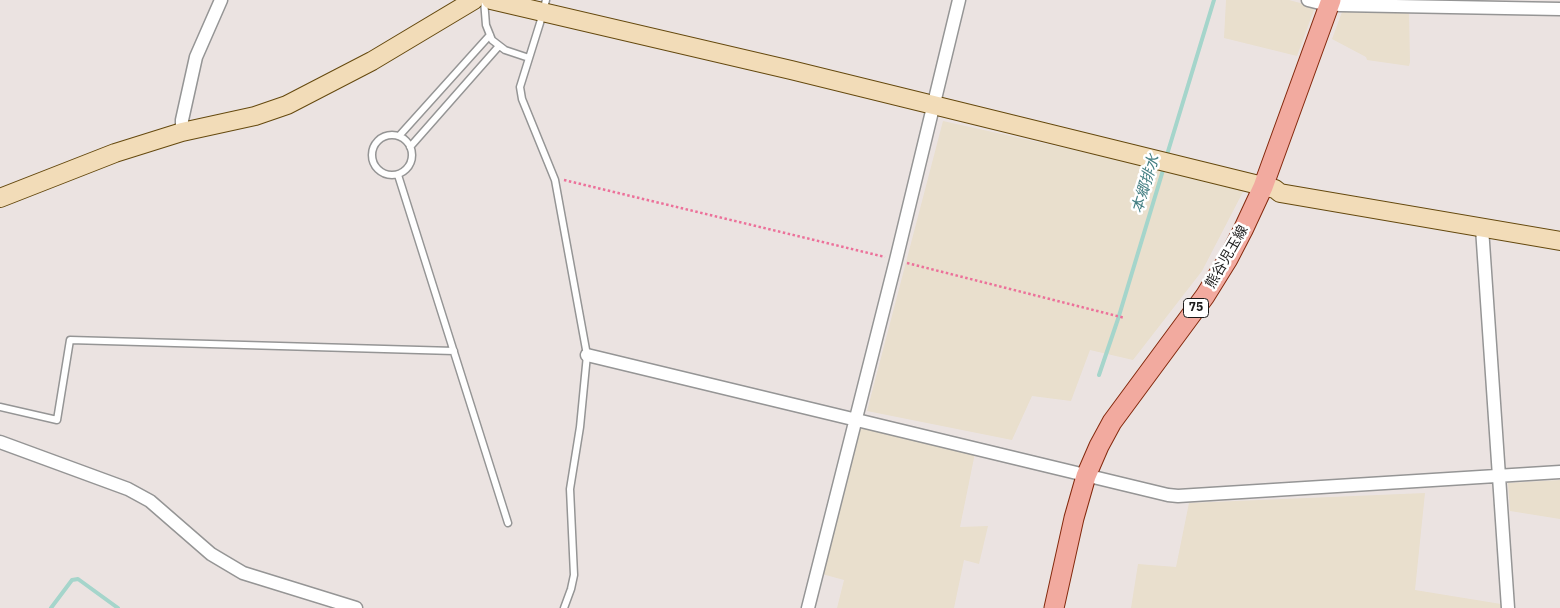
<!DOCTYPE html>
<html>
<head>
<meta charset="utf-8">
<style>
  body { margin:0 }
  canvas { display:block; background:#ebe3e1 }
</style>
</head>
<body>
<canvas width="1560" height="608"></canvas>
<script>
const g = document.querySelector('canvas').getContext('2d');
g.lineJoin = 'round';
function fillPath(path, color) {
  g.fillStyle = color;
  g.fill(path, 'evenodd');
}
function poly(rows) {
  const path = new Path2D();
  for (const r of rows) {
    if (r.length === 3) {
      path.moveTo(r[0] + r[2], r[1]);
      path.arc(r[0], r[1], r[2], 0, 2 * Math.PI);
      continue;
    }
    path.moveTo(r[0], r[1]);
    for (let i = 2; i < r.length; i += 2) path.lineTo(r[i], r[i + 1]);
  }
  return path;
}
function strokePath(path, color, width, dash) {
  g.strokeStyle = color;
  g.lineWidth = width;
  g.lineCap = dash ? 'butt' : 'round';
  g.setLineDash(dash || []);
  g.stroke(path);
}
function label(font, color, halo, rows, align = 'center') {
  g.font = font + ' "IBM Plex Sans","Noto Sans JP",sans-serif';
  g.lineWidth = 5;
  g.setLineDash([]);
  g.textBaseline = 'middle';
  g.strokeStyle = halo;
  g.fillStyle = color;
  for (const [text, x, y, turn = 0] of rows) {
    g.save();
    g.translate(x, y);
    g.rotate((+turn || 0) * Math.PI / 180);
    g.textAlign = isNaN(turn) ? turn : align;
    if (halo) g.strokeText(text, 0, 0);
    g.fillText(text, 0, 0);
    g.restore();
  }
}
const farmland = poly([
  [1226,0,1289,0,1315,7,1297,56,1224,38],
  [1345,10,1409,11,1410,62,1409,66,1367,60,1366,57,1332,39,1342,12],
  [943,121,1245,188,1202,271,1133,360,1090,350,1071,401,1032,396,1012,440,867,411],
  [864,427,975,453,960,527,988,526,979,564,964,560,954,608,837,608,844,580,822,574,858,429],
  [1560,480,1560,519,1510,511,1508,483],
  [1425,493,1415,590,1501,604,1501,608,1131,608,1138,564,1176,567,1189,503]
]);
const stream = poly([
  [1166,158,1214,0],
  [1099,375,1118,319,1164,167],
  [51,608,72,580,78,579,118,608]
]);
const path = poly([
  [564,180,885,257],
  [907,263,1125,318]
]);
const lane = poly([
  [484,0,486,25,492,40,505,50,529,58],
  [546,0,540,23,520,87,522,99,555,180,587,355,580,427,570,489,574,575,571,589,564,608],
  [392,155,20],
  [399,136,490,35],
  [410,147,499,46],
  [398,175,508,523],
  [0,407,57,420,70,340,454,351]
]);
const street = poly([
  [1308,0,1320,3,1340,5,1560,9],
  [182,132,182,120,196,57,221,0],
  [1482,228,1508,608],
  [587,355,1168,495,1178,496,1560,472],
  [0,442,128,489,150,501,211,554,243,573,356,608],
  [808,608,896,260,959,0]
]);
const secondary = poly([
  [491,0,791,70,1275,189,1280,193,1560,241],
  [0,198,115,153,182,132,255,116,287,105,372,61,474,0]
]);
const primary = poly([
  [1054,608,1074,518,1086,476,1099,446,1112,422,1205,296,1228,259,1243,230,1263,187,1331,0]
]);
const shields = [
  [1196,308,25]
];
const shieldNames = [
  ["75",1196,308]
];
const streetNames = [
  ["熊谷児玉線",1227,257,-60]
];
const waterNames = [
  ["本郷排水",1146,184,-73]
];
fillPath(farmland, '#e9dfcd');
strokePath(stream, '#a5d5cb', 4);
strokePath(lane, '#959595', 9);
strokePath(street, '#959595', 15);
strokePath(secondary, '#65490e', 20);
strokePath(primary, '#84290d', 21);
strokePath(path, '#ec719a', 2.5, [2.5, 2.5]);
strokePath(lane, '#fff', 6);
strokePath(street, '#fff', 12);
strokePath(secondary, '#f2dcb8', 18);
strokePath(primary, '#f2aa9f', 19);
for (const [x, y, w] of shields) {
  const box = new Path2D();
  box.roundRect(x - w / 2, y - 9.5, w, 19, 4);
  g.fillStyle = '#fff';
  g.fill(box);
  strokePath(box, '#1b1b1b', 1);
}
label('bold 12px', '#1b1b1b', null, shieldNames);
label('14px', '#1b1b1b', '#fff', streetNames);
label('italic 15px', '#447f83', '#fff', waterNames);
</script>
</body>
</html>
